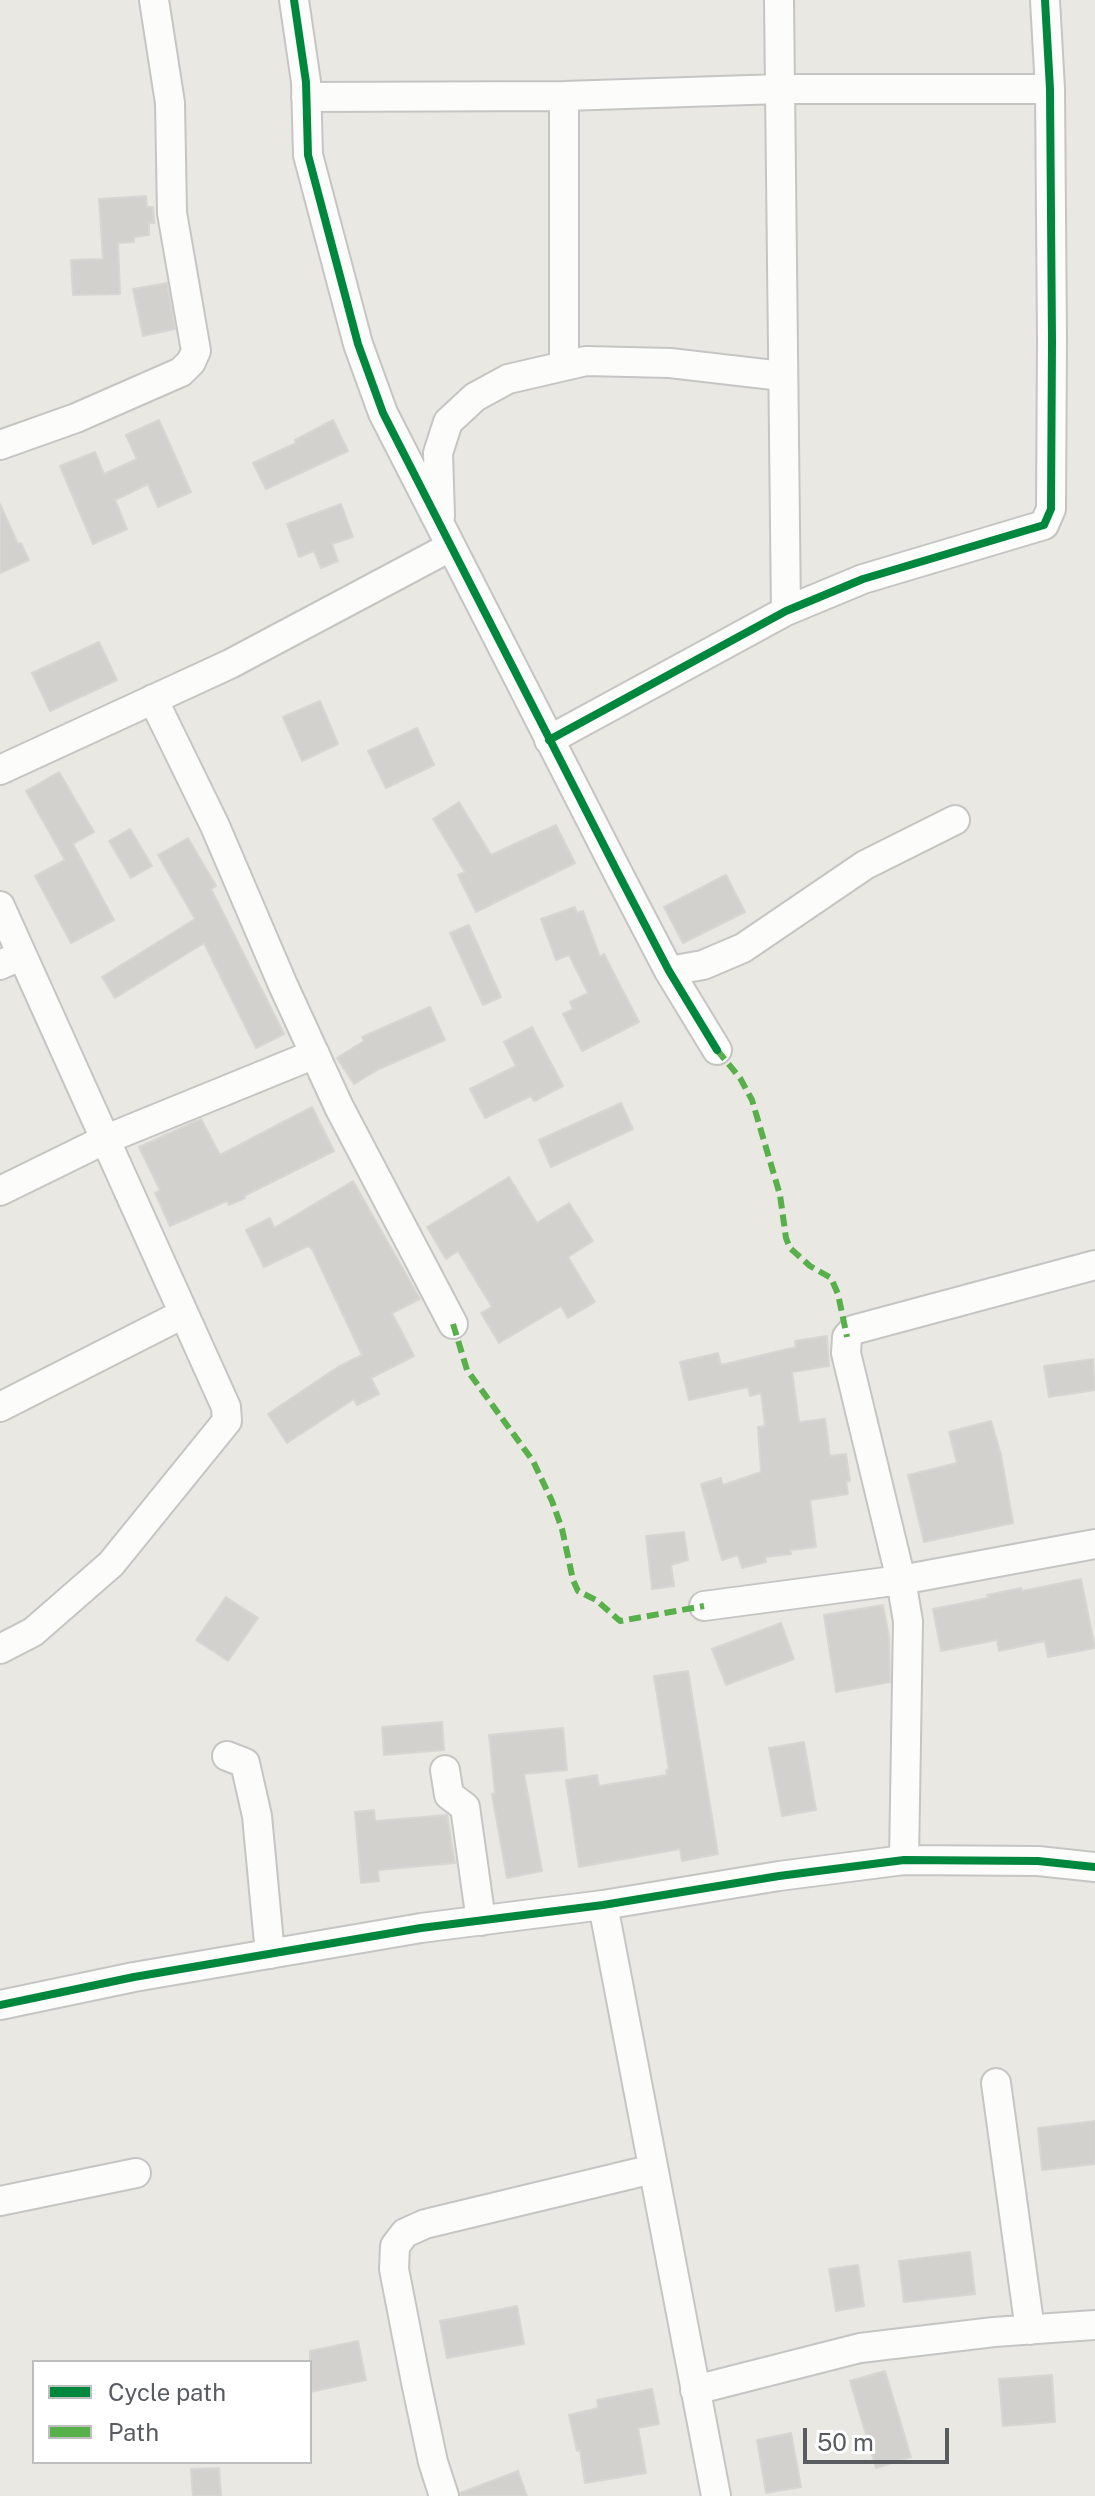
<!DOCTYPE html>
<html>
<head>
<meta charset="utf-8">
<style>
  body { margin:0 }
  #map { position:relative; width:1095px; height:2496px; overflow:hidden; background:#e9e8e2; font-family:"Public Sans",sans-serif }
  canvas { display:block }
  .legend { position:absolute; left:32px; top:2360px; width:280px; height:104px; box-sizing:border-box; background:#fff; border:2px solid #bcbec0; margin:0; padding:10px 14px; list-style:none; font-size:24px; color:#585c61 }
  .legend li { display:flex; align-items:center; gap:16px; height:40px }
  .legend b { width:40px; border:2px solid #bcbec0 }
  .scale { position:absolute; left:803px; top:2428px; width:146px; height:36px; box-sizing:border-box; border:4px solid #585c61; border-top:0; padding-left:10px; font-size:24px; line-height:28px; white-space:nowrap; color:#585c61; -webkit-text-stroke:6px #fff; paint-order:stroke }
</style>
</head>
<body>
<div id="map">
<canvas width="1095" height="2496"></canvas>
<ul class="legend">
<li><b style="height:10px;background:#00873e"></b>Cycle path</li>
<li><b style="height:10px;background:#58b04a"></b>Path</li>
</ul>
<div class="scale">50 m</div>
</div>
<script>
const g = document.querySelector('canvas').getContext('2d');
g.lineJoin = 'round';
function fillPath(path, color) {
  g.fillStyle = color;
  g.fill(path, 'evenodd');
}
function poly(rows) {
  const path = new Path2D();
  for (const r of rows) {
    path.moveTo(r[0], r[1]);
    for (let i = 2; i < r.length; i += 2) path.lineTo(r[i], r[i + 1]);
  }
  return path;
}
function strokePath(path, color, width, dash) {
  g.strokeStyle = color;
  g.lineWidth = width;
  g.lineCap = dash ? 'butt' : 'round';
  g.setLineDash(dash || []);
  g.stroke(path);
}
const building = poly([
  [146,196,147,207,153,207,154,223,149,223,149,235,134,237,134,242,118,243,120,294,73,295,71,260,103,259,99,199,146,196],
  [167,283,175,329,143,336,133,289,167,283],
  [159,420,191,492,158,507,148,484,115,500,127,529,93,544,60,466,95,452,104,474,137,459,126,435,159,420],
  [333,420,348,451,266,489,253,463,296,443,295,440,333,420],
  [0,504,18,544,21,543,29,560,0,573,0,504],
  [341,504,353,537,332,544,338,561,321,568,314,551,299,557,287,524,341,504],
  [99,642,117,680,50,711,32,673,99,642],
  [320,701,338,744,302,761,283,717,320,701],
  [417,728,434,765,386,788,368,751,417,728],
  [59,772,94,832,73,844,114,920,71,943,35,876,65,860,26,791,59,772],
  [459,802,491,855,556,825,575,863,476,912,458,875,465,872,433,819,459,802],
  [130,829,152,866,131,878,109,841,130,829],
  [188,838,216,886,211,889,284,1034,256,1048,204,943,115,998,102,977,195,919,158,855,188,838],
  [726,875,745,912,683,943,664,907,726,875],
  [575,907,577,913,583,911,600,957,604,954,639,1022,582,1051,563,1014,573,1009,570,1002,588,993,569,955,556,960,541,919,575,907],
  [469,925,501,997,483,1005,450,933,469,925],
  [430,1007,445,1040,379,1069,354,1084,337,1058,364,1041,362,1037,430,1007],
  [532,1027,563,1086,534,1101,531,1096,485,1118,470,1089,516,1066,504,1042,532,1027],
  [621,1103,633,1129,551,1167,539,1140,621,1103],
  [312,1107,334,1151,244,1196,245,1198,229,1205,227,1201,170,1226,155,1193,160,1190,139,1147,201,1119,220,1155,312,1107],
  [509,1177,537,1223,569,1203,593,1241,568,1257,595,1302,568,1318,561,1306,499,1343,481,1313,492,1307,458,1251,446,1259,427,1227,509,1177],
  [353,1181,420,1299,392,1313,414,1356,371,1378,379,1394,357,1405,354,1399,287,1443,268,1414,338,1367,362,1355,312,1249,308,1246,264,1267,246,1230,270,1218,274,1228,353,1181],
  [827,1336,829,1366,792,1372,799,1422,825,1419,830,1456,846,1454,850,1481,846,1481,848,1494,810,1500,816,1547,790,1550,791,1554,765,1557,766,1562,742,1568,738,1555,722,1560,701,1484,721,1478,723,1485,761,1472,758,1427,765,1426,761,1393,750,1396,748,1387,689,1400,680,1362,718,1353,721,1365,796,1347,795,1341,827,1336],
  [1093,1359,1095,1390,1049,1397,1044,1366,1093,1359],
  [991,1421,1001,1455,1013,1523,924,1542,908,1475,957,1463,949,1432,991,1421],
  [684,1532,688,1560,671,1565,674,1586,652,1589,646,1536,684,1532],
  [1081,1579,1095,1648,1048,1657,1045,1641,999,1651,997,1640,941,1651,933,1609,988,1598,987,1595,1021,1588,1022,1591,1081,1579],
  [226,1597,258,1618,228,1661,196,1640,226,1597],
  [883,1605,889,1637,890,1682,836,1692,824,1615,883,1605],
  [781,1623,794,1659,726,1685,712,1649,781,1623],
  [688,1671,718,1854,682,1861,680,1849,579,1867,566,1780,597,1775,599,1786,667,1775,666,1770,669,1770,654,1676,688,1671],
  [442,1722,444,1750,384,1755,382,1727,442,1722],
  [563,1728,567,1770,524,1774,542,1871,507,1878,492,1794,495,1793,489,1735,563,1728],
  [804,1742,816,1810,782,1816,769,1748,804,1742],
  [374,1810,375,1821,447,1815,455,1863,378,1870,379,1881,361,1883,355,1812,374,1810],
  [1095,2121,1095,2164,1042,2170,1038,2128,1095,2121],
  [970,2252,975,2294,904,2302,899,2261,970,2252],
  [858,2265,864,2306,836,2311,829,2269,858,2265],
  [517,2306,524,2344,447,2358,440,2321,517,2306],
  [358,2341,366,2380,310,2392,310,2351,358,2341],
  [885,2371,911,2457,876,2468,850,2381,885,2371],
  [1052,2375,1055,2422,1003,2426,999,2379,1052,2375],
  [652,2389,659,2424,638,2428,646,2473,585,2483,580,2450,577,2451,569,2415,598,2408,597,2400,652,2389],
  [791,2433,801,2487,766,2493,757,2440,791,2433],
  [219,2468,221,2496,193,2496,191,2469,219,2468],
  [518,2471,527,2496,461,2496,460,2493,518,2471]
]);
const minor = poly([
  [294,0,306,82,308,155,358,344,383,413,620,877,669,971,717,1050],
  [779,0,786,611],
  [564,96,564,365],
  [306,97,564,96,780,89,1050,89],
  [0,445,76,418,181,372,191,362,196,351,172,213,170,103,154,0],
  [440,516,438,453,448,422,475,397,508,379,586,361,670,363,782,376],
  [153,699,215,826,283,985,339,1107,453,1324],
  [549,740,786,611,863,579,1044,525,1051,509,1052,341,1050,89,1045,0],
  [0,770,230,664,450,547],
  [0,906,226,1407,227,1421,111,1564,33,1632,0,1649],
  [0,965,22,955],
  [669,971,703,965,743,948,865,865,955,820],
  [0,1191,104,1140,315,1054],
  [0,1407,183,1314],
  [704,1606,901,1580,1095,1544],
  [227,1756,245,1763,257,1816,270,1954],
  [445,1770,449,1795,465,1807,481,1921],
  [904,1860,908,1621,901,1580,846,1353,847,1337,853,1330,1095,1265],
  [603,1905,716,2496],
  [0,2005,134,1977,421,1928,603,1905,779,1876,904,1860,1038,1861,1095,1867],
  [996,2083,1030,2330],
  [0,2201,136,2173],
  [695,2390,860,2348,994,2332,1095,2325],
  [444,2496,433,2462,416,2382,394,2269,395,2246,405,2233,425,2224,653,2169]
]);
const quiet = poly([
  [717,1050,740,1078,752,1100,780,1195,786,1238,790,1248,810,1266,831,1278,838,1294,847,1337],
  [453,1324,467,1370,533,1461,552,1501,562,1529,573,1580,578,1591,596,1600,620,1621,704,1606]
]);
const cycleway = poly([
  [294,0,306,82,308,155,358,344,383,413,620,877,669,971,717,1050],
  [549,740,786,611,863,579,1044,525,1051,509,1052,341,1050,89,1045,0],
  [0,2005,134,1977,421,1928,603,1905,779,1876,904,1860,1038,1861,1095,1867]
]);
fillPath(building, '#d2d1cd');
strokePath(building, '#d8d6d2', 2);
strokePath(minor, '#c5c5c3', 32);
strokePath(minor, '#fcfcfb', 28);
strokePath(quiet, '#58b04a', 6, [12, 6]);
strokePath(cycleway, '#00873e', 8);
</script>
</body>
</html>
